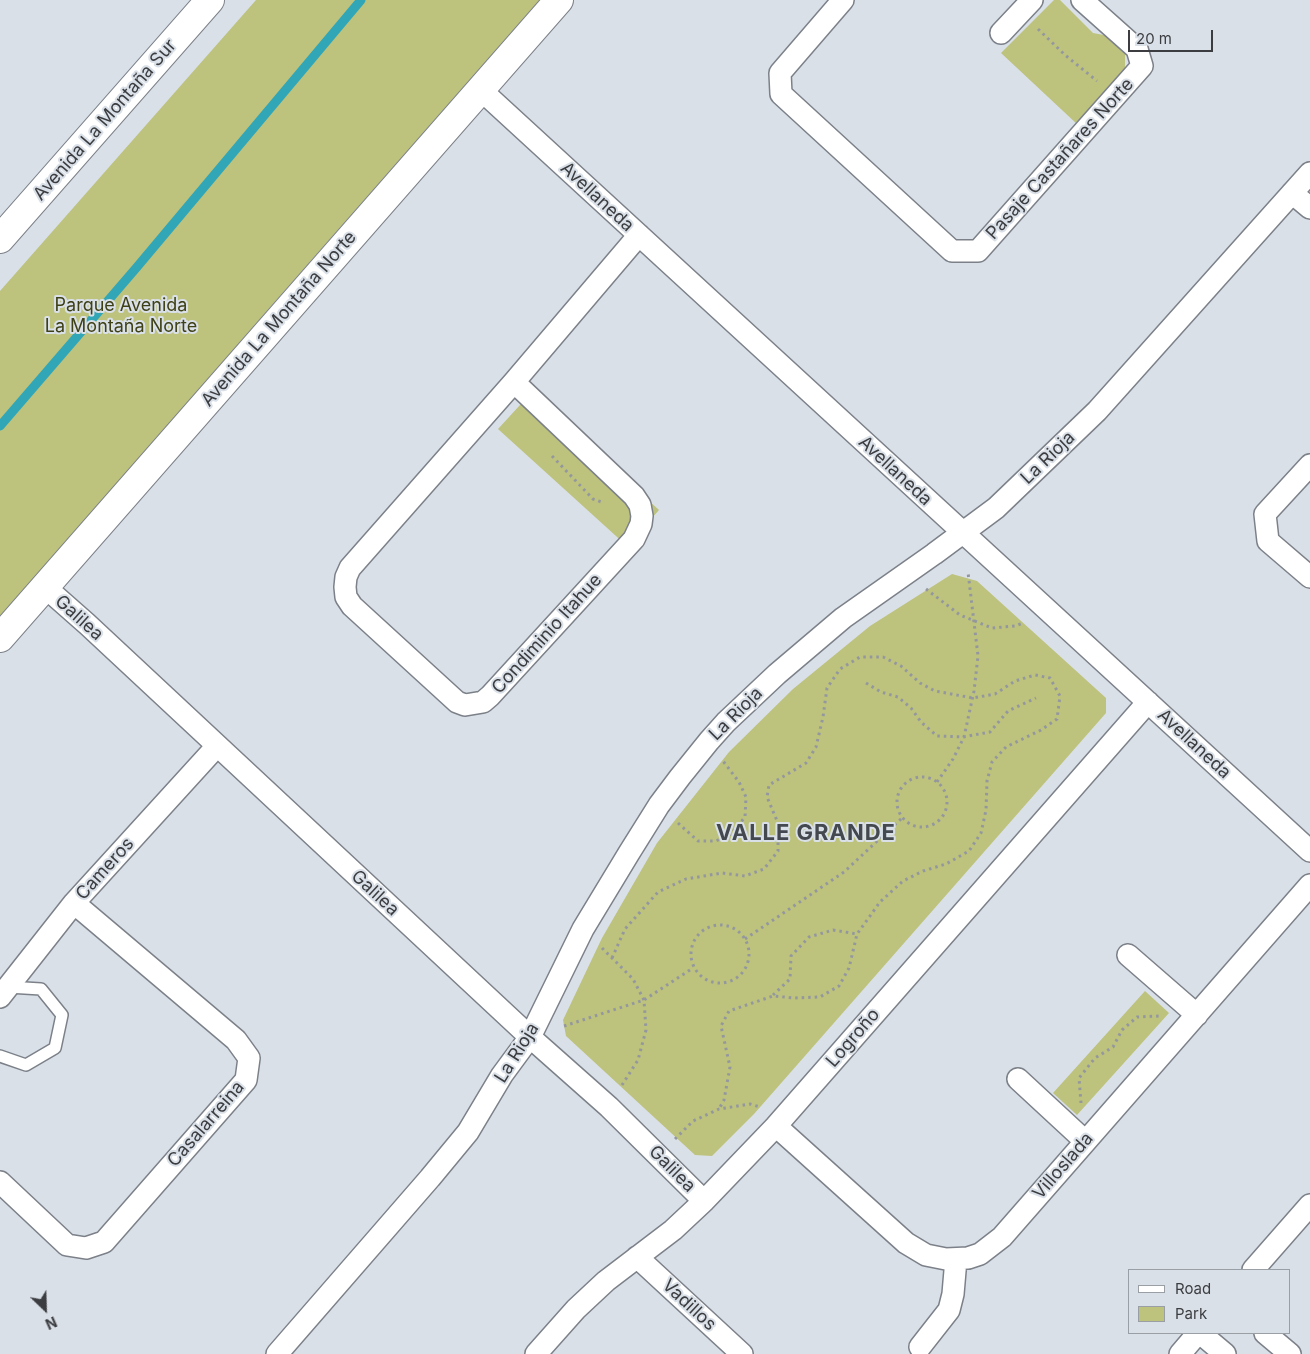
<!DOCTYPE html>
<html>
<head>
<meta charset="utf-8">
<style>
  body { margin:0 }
  #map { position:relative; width:1310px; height:1354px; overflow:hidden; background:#dae0e8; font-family:Inter,sans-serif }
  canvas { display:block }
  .legend { position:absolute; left:1128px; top:1269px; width:162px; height:65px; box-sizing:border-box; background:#dae0e8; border:1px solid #9a9fa5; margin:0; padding:6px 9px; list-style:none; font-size:15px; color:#3b3d40 }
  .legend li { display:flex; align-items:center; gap:10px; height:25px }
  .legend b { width:25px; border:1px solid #9a9fa5 }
  .north { position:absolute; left:20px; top:1284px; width:50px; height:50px; -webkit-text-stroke:4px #dae0e8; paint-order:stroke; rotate:156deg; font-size:14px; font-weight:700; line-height:20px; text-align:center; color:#3b3d40 }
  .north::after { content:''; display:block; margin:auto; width:18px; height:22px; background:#3b3d40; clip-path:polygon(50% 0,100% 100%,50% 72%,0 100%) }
  .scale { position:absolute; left:1128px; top:30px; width:85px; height:22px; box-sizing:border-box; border:2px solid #3b3d40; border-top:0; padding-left:6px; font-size:15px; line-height:18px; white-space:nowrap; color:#3b3d40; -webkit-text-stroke:4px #dae0e8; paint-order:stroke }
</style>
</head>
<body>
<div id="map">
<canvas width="1310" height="1354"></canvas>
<ul class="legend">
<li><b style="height:6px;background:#fff"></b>Road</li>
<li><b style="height:14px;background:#bdc27d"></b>Park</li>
</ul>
<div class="north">N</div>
<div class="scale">20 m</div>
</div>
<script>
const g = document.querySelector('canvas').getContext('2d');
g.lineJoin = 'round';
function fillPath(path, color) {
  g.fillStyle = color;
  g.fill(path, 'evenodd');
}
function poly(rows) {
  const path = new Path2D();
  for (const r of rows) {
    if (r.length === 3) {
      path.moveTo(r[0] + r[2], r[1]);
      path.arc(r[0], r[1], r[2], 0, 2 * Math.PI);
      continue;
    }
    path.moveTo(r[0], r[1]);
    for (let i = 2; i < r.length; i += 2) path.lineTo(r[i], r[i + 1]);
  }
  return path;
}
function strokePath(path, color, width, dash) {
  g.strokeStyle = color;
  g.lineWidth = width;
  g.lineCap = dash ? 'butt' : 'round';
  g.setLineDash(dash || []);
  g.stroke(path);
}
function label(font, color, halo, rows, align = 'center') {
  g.font = font + ' Inter,sans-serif';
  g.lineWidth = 4;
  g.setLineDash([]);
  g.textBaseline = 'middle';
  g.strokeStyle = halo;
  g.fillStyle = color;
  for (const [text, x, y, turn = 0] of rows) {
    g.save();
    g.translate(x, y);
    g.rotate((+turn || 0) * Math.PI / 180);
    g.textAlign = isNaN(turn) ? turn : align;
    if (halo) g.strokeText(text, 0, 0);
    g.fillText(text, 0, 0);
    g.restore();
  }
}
const green = poly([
  [256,0,540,0,273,304,0,619,0,291],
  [1054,0,1060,0,1093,33,1109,36,1125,53,1125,75,1078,125,1001,53],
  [531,393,659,510,627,546,498,429],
  [952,574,977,581,1106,698,1106,713,754,1114,712,1156,695,1155,566,1036,563,1020,602,938,657,843,729,752,793,689,870,626],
  [1145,991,1169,1013,1077,1115,1053,1093]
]);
const stream = poly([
  [0,426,137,267,361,0]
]);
const path = poly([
  [1038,29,1065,55,1097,81],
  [552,456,593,499,604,503],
  [926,589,960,615,992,628,1015,626,1023,623],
  [866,683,881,692,898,697,911,708,921,722,937,736,963,737,990,732,1008,711,1036,698],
  [922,802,25],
  [937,782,953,759,964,737,974,691,978,656,968,572],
  [678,823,698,841,716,841,731,834,745,817,746,797,739,782,723,761],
  [720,954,29],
  [745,939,844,872,902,818],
  [602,948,633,979,644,1000,646,1030,638,1060,622,1085],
  [612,958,625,929,658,892,686,879,722,873,745,876,764,869,778,851,778,823,767,797,769,785,806,763,816,747,823,717,827,688,840,669,860,657,883,657,901,666,920,683,935,691,973,698,995,694,1015,681,1035,675,1050,678,1060,696,1057,719,1041,730,1006,747,992,762,987,781,986,810,981,833,969,851,946,864,923,871,903,881,880,902,857,934,849,968,839,986,820,997,794,998,773,996,729,1011,721,1026,730,1067,724,1100,719,1109],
  [773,995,790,979,791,956,809,937,833,930,857,934],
  [564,1026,644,1000,693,968],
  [1081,1103,1079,1078,1095,1058,1113,1047,1122,1030,1137,1017,1159,1016],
  [675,1139,693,1121,719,1109,750,1104,760,1107]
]);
const service = poly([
  [0,1056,26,1065,55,1048,62,1015,41,989,8,987]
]);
const minor = poly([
  [843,0,780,73,781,94,952,251,978,251,1142,66,1137,49,1082,0],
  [1001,33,1032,0],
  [481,90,1310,851],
  [1292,193,1310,208],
  [514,382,634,496,640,505,642,516,641,524,634,539,490,696,483,702,465,705,457,702,352,606,346,597,345,587,346,577,350,568,514,382,639,235],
  [1310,465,1265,514,1268,541,1310,577],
  [45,587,87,624,530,1037,609,1107,704,1201],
  [1128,955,1197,1015],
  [0,997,74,903,217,746],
  [1018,1079,1085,1141],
  [776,1126,906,1243,926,1255,946,1259,968,1258,980,1254,1002,1237,1310,885],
  [0,1182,67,1245,86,1248,104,1242,246,1080,249,1058,236,1040,74,903],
  [637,1257,742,1354],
  [1253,1270,1310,1205],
  [1200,1333,1225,1354],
  [1265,1333,1290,1354],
  [920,1347,949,1310,953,1294,956,1259],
  [277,1354,430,1178,468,1132,502,1075,530,1037,583,929,629,853,659,805,680,777,709,741,726,722,777,674,843,618,934,554,996,508,1097,411,1310,173],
  [536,1354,576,1309,606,1281,673,1230,704,1201,776,1126,1148,702],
  [1180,1354,1198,1333]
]);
const tertiary = poly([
  [0,239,210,0],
  [0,638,559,0]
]);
const streetNames = [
  ["Avenida La Montaña Sur",105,120,-49],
  ["Pasaje Castañares Norte",1060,159,-48],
  ["Avellaneda",597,197,43],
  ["Avenida La Montaña Norte",279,319,-49],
  ["La Rioja",1048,458,-44],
  ["Avellaneda",895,471,43],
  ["Galilea",79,618,42],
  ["Condiminio Itahue",547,634,-48],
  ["La Rioja",736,714,-45],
  ["Avellaneda",1194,744,43],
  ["Cameros",105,869,-48],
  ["Galilea",375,893,43],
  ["Logroño",853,1038,-49],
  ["La Rioja",517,1053,-58],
  ["Casalarreina",206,1124,-49],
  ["Villoslada",1063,1166,-49],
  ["Galilea",672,1169,45],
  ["Vadillos",689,1305,43]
];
const parkNames = [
  ["Parque Avenida",121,306],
  ["La Montaña Norte",121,327]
];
const districtNames = [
  ["VALLE GRANDE",806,833]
];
fillPath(green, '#bdc27d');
strokePath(stream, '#31a6b7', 9);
strokePath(service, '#7c8189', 14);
strokePath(minor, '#7c8189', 24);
strokePath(tertiary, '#7c8189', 30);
strokePath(path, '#94989e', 3, [2.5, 4]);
strokePath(service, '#fff', 11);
strokePath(minor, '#fff', 21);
strokePath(tertiary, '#fff', 28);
label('18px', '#3b3d40', '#dae0e8', streetNames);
label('18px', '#3e4015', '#dae0e8', parkNames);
g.letterSpacing = '1px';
label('bold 22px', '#44484f', '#dae0e8', districtNames);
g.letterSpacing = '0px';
</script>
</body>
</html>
